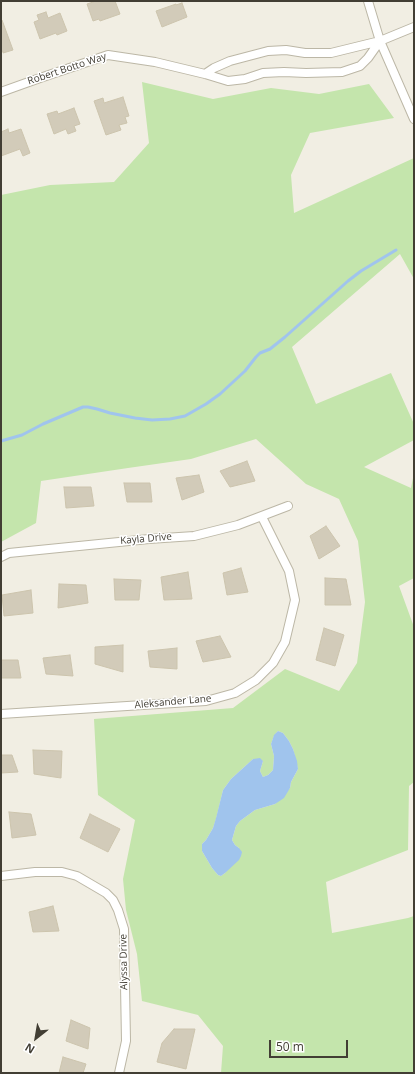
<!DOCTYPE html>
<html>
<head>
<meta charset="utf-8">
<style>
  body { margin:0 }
  #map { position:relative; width:415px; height:1074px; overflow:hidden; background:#f1eee3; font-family:"Open Sans",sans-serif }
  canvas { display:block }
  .frame { position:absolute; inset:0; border:2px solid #423e34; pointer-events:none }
  .north { position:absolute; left:16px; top:1018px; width:40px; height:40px; -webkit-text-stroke:3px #fff; paint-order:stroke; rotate:211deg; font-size:11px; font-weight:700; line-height:16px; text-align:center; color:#423e34 }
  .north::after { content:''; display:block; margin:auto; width:14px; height:18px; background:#423e34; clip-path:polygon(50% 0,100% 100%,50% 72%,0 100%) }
  .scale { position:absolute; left:269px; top:1040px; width:79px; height:18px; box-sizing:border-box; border:2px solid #423e34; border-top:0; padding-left:5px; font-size:12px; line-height:14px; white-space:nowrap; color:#423e34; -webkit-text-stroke:3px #fff; paint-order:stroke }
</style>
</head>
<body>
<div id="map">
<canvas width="415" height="1074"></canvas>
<div class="frame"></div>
<div class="north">N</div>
<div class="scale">50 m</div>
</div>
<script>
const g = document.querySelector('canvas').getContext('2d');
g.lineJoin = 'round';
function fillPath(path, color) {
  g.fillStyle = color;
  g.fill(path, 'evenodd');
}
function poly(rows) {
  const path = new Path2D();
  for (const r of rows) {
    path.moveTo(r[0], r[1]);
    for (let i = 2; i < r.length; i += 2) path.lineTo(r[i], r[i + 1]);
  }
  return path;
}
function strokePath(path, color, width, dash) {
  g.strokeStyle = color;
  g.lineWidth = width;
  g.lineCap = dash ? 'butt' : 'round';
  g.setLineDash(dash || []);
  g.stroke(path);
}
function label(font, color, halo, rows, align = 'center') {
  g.font = font + ' "Open Sans",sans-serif';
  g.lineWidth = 3;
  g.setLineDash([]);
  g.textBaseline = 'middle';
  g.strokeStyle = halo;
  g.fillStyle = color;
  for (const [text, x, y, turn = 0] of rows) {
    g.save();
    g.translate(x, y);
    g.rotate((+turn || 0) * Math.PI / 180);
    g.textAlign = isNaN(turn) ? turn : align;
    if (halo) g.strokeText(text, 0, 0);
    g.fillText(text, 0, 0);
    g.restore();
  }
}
const green = poly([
  [142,82,213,99,271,88,319,94,369,84,394,118,310,133,291,175,294,213,414,158,414,279,400,254,292,347,316,404,391,373,414,424,414,440,364,467,411,488,414,473,414,578,399,586,414,627,414,782,409,786,408,850,326,882,332,933,408,918,414,916,414,1073,221,1073,223,1046,198,1015,142,1001,137,954,126,910,123,879,135,820,98,795,94,719,233,708,285,669,339,691,357,663,365,602,358,541,339,499,306,484,256,439,191,459,128,468,41,481,36,523,1,542,1,195,50,185,114,182,149,143],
  [278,731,283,733,289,741,293,749,298,769,291,782,290,788,275,804,255,810,240,821,236,826,232,840,235,845,239,848,225,873,221,876,218,875,212,868,202,851,202,844,206,840,213,828,216,819,223,790,231,779,253,759,263,761,260,771,263,777,268,775,273,770,274,756,271,744,274,736]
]);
const water = poly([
  [278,731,283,733,289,741,293,749,297,761,298,769,291,782,290,788,284,798,275,804,255,810,240,821,236,826,232,840,235,845,239,848,242,852,241,856,239,860,225,873,221,876,218,875,212,868,202,851,202,844,206,840,213,828,216,818,223,790,231,779,253,759,260,758,263,761,260,771,263,777,268,775,273,770,274,756,271,744,274,735]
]);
const stream = poly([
  [1,441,22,435,43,424,83,407,88,407,97,409,110,413,135,418,152,420,170,419,185,416,206,404,220,394,245,371,256,357,260,353,270,349,285,337,348,281,361,271,396,250]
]);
const building = poly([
  [96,1,115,1,120,14,100,21,99,19,93,21,87,4,96,1],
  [182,3,187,17,162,27,156,11,176,4,176,5,182,3],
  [46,12,48,18,60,13,67,31,57,35,56,33,40,39,34,22,39,20,37,15,46,12],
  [1,20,2,20,13,50,3,53,3,51,1,52,1,20],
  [123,97,129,116,125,117,127,123,119,125,121,130,106,135,94,101,103,98,104,103,123,97],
  [74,108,80,124,74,126,76,131,68,134,66,129,54,134,47,114,57,111,58,114,74,108],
  [8,129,9,133,21,129,30,153,23,156,20,149,1,156,1,132,8,129],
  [247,461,255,481,230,487,220,471,247,461],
  [199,475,204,492,182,500,176,478,199,475],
  [124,483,150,483,152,502,127,502,124,483],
  [64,487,91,487,94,506,66,508,64,487],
  [326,526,340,546,319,559,310,536,326,526],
  [241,568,248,592,227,595,223,573,241,568],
  [188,572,192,599,164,600,161,577,188,572],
  [325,578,346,579,351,605,325,605,325,578],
  [114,579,141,580,139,600,115,600,114,579],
  [59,584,86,585,88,603,58,608,59,584],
  [31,590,33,613,4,616,2,595,31,590],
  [324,628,344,635,335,666,316,660,324,628],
  [220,636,231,657,203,662,196,641,220,636],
  [123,645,123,672,95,664,95,647,123,645],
  [177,648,177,669,150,667,148,651,177,648],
  [70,655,73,676,46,674,43,658,70,655],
  [1,660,18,660,21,678,1,678,1,660],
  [33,750,62,751,61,778,34,774,33,750],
  [1,755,12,755,18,772,1,773,1,755],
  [9,812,31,814,36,835,12,838,9,812],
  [90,814,120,829,108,852,80,838,90,814],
  [53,906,59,931,33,932,29,912,53,906],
  [71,1020,90,1028,88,1049,66,1041,71,1020],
  [174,1029,195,1029,186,1069,157,1062,162,1043,174,1029],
  [63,1057,86,1064,83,1073,59,1073,63,1057]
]);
const minor = poly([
  [368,1,380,41,414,119],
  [205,74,214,68,230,61,268,51,286,50,305,53,331,53,380,41,414,27],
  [1,92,40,78,108,55,155,62,205,74,228,81,245,79,263,73,284,72,306,73,342,72,360,66,368,58,380,41],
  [1,557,9,553,149,539,194,536,238,525,288,506],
  [1,714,206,701,235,693,256,680,273,663,285,642,295,600,289,571,262,517],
  [1,876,35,872,62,872,77,876,106,893,113,900,118,910,124,929,126,1041,119,1073]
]);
const streetNames = [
  ["Robert Botto Way",67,69,-18],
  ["Kayla Drive",146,539,-5],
  ["Aleksander Lane",173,702,-5],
  ["Alyssa Drive",124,962,-91]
];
fillPath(green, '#c4e5ac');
fillPath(water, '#a0c4ed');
strokePath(stream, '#a0c4ed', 3);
fillPath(building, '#d2cbb9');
strokePath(building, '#ccc4ad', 1);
strokePath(minor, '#bcb7a6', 10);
strokePath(minor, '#fff', 8);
label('10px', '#423e34', '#fff', streetNames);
</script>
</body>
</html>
